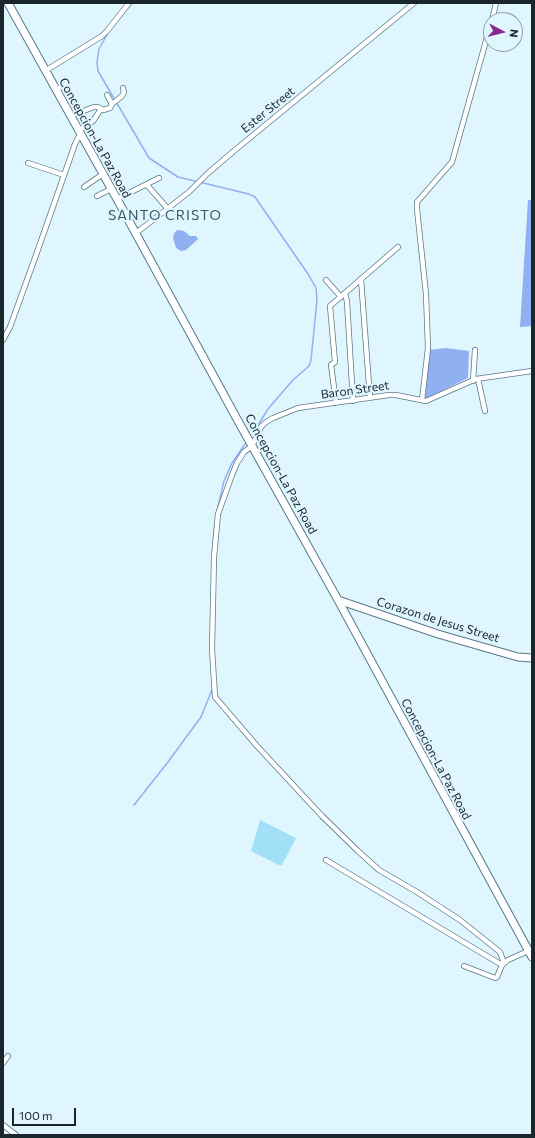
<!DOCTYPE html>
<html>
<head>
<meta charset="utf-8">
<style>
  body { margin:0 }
  #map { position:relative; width:535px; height:1138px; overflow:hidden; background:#e0f6ff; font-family:Commissioner,sans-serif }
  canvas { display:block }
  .frame { position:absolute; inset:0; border:4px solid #19272c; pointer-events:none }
  .north { position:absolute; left:483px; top:12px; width:40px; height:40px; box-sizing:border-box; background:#e0f6ff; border:1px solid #90a3ab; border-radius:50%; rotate:97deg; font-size:11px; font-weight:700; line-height:16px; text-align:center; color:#19272c }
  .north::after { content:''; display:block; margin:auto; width:14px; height:18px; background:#872791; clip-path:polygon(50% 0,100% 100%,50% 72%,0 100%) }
  .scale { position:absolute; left:12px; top:1108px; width:64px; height:18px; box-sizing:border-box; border:2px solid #19272c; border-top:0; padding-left:5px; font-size:12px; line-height:14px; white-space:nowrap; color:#19272c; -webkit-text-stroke:3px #e0f6ff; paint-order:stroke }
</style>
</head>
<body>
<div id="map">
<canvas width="535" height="1138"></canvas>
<div class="frame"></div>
<div class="north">N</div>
<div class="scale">100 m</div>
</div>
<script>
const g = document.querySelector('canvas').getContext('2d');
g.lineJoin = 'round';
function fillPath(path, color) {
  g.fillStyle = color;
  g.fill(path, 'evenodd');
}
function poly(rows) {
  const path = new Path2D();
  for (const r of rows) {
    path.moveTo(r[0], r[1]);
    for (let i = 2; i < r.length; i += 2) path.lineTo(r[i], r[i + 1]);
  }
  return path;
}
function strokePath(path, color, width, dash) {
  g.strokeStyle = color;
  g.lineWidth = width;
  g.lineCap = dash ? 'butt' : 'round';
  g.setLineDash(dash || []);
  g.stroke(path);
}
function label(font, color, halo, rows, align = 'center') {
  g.font = font + ' Commissioner,sans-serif';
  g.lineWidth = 4;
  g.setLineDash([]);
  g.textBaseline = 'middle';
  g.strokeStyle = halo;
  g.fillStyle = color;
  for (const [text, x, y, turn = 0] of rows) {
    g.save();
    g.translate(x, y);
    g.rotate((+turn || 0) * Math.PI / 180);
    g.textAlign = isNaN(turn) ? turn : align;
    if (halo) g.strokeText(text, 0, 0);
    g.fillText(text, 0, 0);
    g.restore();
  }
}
const green = poly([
  [260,820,296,838,282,865,279,865,251,851]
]);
const water = poly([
  [528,200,532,200,532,326,520,327],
  [177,230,184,231,190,236,196,236,198,239,186,250,181,251,176,248,173,238,174,234],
  [446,348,469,351,468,378,425,399,429,350]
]);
const stream = poly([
  [119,19,132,3],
  [108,33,99,49,97,62,98,71,149,158,178,177,249,194,255,197,308,274,316,288,317,300,311,360,309,366,293,380,280,395,268,409,253,433],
  [217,511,224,481,232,463,245,444],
  [213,545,215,523],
  [134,805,168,762,201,717,212,690]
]);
const street = poly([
  [492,20,496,3],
  [45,71,102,36,107,31,129,3],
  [56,90,68,83],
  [112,104,122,96,124,92,123,88],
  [70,116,94,107,98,107,103,110,110,108,112,104,107,95],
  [78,131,93,121,101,109],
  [28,163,64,175],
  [147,185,168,209],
  [84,187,103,174],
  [97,196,111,189],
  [117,199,159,178],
  [136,233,189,192,207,174,235,150,414,3],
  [361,279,370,398],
  [326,280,341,297],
  [345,293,347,302,353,401],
  [3,340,10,327,35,258,75,144,80,134],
  [478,379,485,411],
  [473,381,475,350],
  [422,400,428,348,426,294,417,209,417,202,452,162,491,23],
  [336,403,331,365,335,362,330,306,398,247],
  [326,860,502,965],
  [504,963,500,952,460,920,417,892,379,870,358,851,322,816,257,746,215,697,212,649,214,557,218,514,232,475,237,463,244,452,252,446,261,427,266,422,273,418,298,408,389,395,396,395,426,401,476,379,532,371],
  [464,966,495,978,497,977,502,965,508,960,528,951],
  [3,1063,8,1056],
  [3,1125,16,1135]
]);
const secondary = poly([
  [8,3,117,199,237,419,338,600,532,957],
  [338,600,438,634,518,657,532,658]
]);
const streetNames = [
  ["Ester Street",268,110,-39],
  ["Concepcion-La Paz Road",95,138,61],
  ["Baron Street",355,390,-8],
  ["Concepcion-La Paz Road",281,474,61],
  ["Corazon de Jesus Street",438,620,17],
  ["Concepcion-La Paz Road",436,759,62]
];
const quarterNames = [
  ["SANTO CRISTO",165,215]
];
fillPath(green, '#a2e0f8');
fillPath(water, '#91b0f1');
strokePath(stream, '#91b0f1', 1.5);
strokePath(street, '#587986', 6);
strokePath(secondary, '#587986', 9);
strokePath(street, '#fff', 4.5);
strokePath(secondary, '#fff', 7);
label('12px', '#19272c', '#e0f6ff', streetNames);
g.letterSpacing = '1px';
label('14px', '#3a5a67', '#e0f6ff', quarterNames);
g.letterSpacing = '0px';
</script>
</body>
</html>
